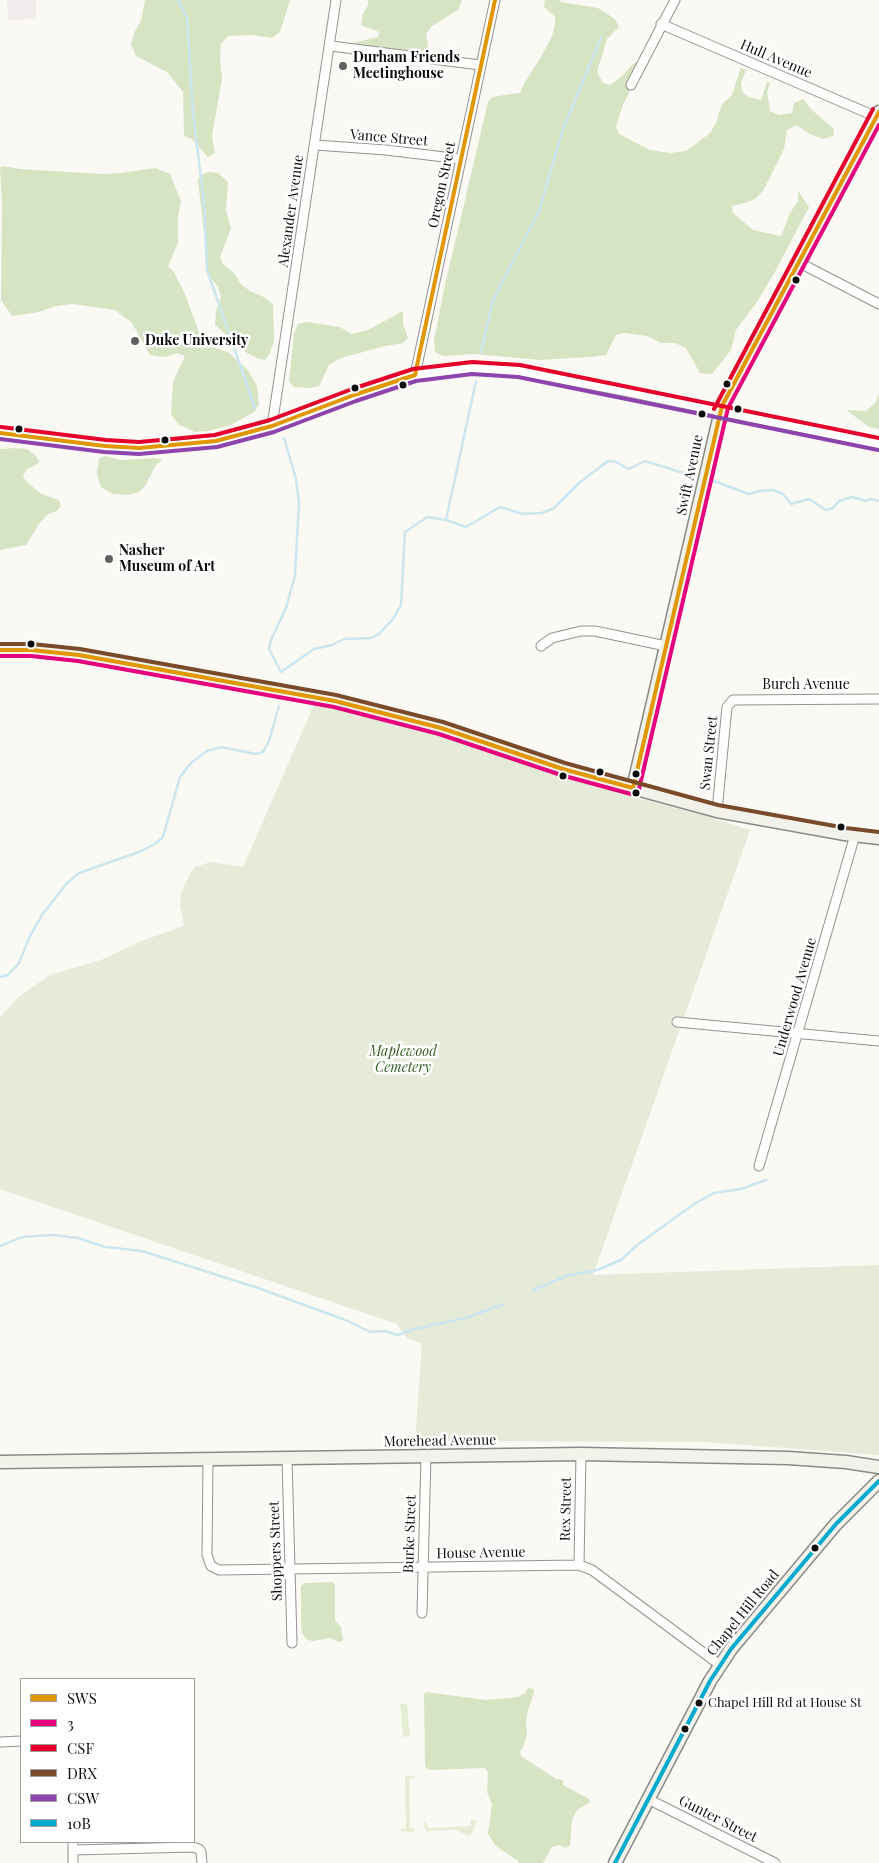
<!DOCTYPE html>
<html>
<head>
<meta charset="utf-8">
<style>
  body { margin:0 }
  #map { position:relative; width:879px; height:1863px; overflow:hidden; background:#faf9f3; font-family:"Playfair Display",serif }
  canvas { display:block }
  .legend { position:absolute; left:20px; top:1678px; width:175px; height:165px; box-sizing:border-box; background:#fff; border:1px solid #9e9e9e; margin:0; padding:6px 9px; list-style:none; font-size:15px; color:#0d0d0d }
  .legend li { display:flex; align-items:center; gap:10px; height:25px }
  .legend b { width:25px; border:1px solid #9e9e9e }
</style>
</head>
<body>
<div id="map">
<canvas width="879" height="1863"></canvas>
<ul class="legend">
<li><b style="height:6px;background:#e09701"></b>SWS</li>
<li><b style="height:6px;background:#e5007d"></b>3</li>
<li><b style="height:6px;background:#e4002b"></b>CSF</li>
<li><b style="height:6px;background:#7a4b2a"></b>DRX</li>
<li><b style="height:6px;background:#8e44ad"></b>CSW</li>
<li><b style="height:6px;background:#00a9ce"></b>10B</li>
</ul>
</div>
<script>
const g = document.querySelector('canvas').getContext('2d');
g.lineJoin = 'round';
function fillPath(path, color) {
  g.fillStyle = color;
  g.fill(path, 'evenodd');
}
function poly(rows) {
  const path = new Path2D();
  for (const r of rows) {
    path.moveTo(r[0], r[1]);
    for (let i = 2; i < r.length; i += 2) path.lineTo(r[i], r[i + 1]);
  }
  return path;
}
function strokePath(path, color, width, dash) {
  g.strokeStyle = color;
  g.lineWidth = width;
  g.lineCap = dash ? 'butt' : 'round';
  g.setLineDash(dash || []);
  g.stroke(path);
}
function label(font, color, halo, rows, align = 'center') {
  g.font = font + ' "Playfair Display",serif';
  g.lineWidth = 5;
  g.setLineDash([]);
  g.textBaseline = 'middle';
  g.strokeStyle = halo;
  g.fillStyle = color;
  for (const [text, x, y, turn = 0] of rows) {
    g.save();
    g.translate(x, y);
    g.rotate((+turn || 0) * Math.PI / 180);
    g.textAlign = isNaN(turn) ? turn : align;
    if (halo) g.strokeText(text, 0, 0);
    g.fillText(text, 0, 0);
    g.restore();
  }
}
const industrial = poly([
  [7,0,41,0,36,1,36,19,8,20]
]);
const green = poly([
  [400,1704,407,1704,410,1736,403,1737],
  [405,1776,415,1776,414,1778,409,1779,410,1828,415,1829,414,1832,401,1831,401,1829,406,1828],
  [471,1820,475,1820,476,1822,472,1833,468,1836,456,1830,427,1831,425,1830,424,1822,426,1821,428,1828,471,1826]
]);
const forest = poly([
  [145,0,290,0,280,32,272,38,251,35,228,36,221,44,220,60,222,79,212,136,215,153,208,157,192,139,184,136,183,92,167,72,136,56,131,44,135,31,141,21],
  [368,0,461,0,462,1,458,10,432,26,426,34,429,51,392,51,358,46,353,43,378,37,379,32,361,25,363,14,368,5],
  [545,0,560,0,561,2,598,8,615,19,619,27,607,39,597,72,603,83,610,85,622,76,633,64,639,61,642,66,623,105,616,126,619,134,650,150,670,153,686,151,710,133,716,123,722,104,732,95,741,67,746,71,741,82,742,92,749,97,761,100,767,82,770,83,767,92,770,111,779,115,792,113,794,103,803,99,812,110,834,129,833,136,823,139,810,134,796,125,787,130,784,149,763,191,755,199,745,203,732,206,733,213,753,230,781,236,790,213,798,201,798,191,809,207,776,270,757,302,736,330,731,350,712,374,700,373,686,348,675,343,661,343,647,336,624,333,616,335,606,355,590,357,540,360,474,354,443,356,435,352,434,341,444,289,488,102,491,98,498,96,520,93,525,82,541,57,552,36,555,24,555,17,544,7],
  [3,166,20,169,102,174,121,173,155,168,170,174,181,201,178,216,178,243,168,266,174,272,185,294,200,335,210,346,229,353,248,370,257,386,259,405,254,412,231,425,208,431,195,432,178,424,171,414,173,382,185,356,177,353,165,357,150,355,132,323,115,310,73,304,56,306,39,312,12,316,1,300,2,204,0,168],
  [209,172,218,173,228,182,226,211,231,228,220,257,223,264,233,272,241,284,250,291,266,298,273,305,274,342,269,355,265,360,259,359,247,353,215,325,216,312,221,297,218,287,209,276,198,180,200,175],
  [403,311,403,324,408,338,403,343,385,346,341,358,329,365,319,386,310,388,294,387,289,381,294,333,298,324,307,322,340,327,352,334,368,330],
  [879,394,879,429,869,427,846,410,866,411,876,402],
  [15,448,27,449,36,456,40,462,34,466,27,469,23,475,25,480,41,494,59,500,61,506,57,511,48,514,39,524,26,545,0,550,0,449],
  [106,456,121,460,156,458,162,460,156,465,145,486,139,492,129,495,113,494,102,488,98,479,97,472,99,458],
  [333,1582,335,1586,335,1620,341,1627,343,1640,339,1642,330,1638,314,1641,307,1640,302,1633,301,1623,301,1586,305,1583],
  [528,1688,534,1689,534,1693,528,1710,526,1720,527,1734,524,1745,520,1752,521,1756,556,1779,563,1780,563,1785,589,1799,590,1802,577,1810,572,1820,570,1846,565,1848,560,1845,552,1847,543,1863,519,1863,518,1861,496,1846,488,1834,492,1804,487,1792,488,1772,485,1768,432,1770,427,1769,425,1765,424,1695,426,1692,486,1700,518,1697,525,1693]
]);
const cemetery = poly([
  [319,704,439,733,640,799,703,815,750,830,593,1275,879,1265,879,1455,705,1442,415,1441,422,1343,407,1339,397,1324,0,1189,0,1017,18,997,52,974,101,960,144,940,184,926,180,904,182,890,194,867,211,862,243,867,313,707]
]);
const stream = poly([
  [178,0,187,18,193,112,204,203,207,270,255,408],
  [481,352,493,300,539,211,563,129,601,38],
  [284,438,296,479,299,503,295,575,286,608,271,640,269,649,281,672,314,649,332,645,344,639,371,638,379,634,393,619,401,605,405,532,427,517,446,520,476,381],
  [711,480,749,494,760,491,773,490,783,494,791,504,809,499,826,510,833,508,839,501,852,497,866,501,871,499,879,501],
  [446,520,466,527,500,507,523,514,542,513,554,508,579,483,608,461,616,462,629,469,645,461,693,476],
  [0,977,8,975,19,963,30,936,42,915,66,884,79,873,139,852,155,844,163,837,180,777,191,763,207,751,221,747,256,754,263,752,269,741,279,706],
  [0,1246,22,1237,53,1235,78,1238,105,1247,142,1251,258,1288,348,1321,370,1332,384,1331,398,1335,411,1330,469,1317,504,1304],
  [533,1290,566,1276,597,1270,621,1260,636,1246,694,1204,714,1193,741,1189,766,1180]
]);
const street = poly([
  [661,24,879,118],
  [331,46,480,65],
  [631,85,675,0],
  [315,145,386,150,461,159],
  [798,262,879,304],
  [415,375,495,0],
  [272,426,336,0],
  [0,433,105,446,139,448,179,445,216,441,272,426,354,395,415,375,472,368,519,371,624,391,879,444],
  [541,646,552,638,581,631,595,631,666,646],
  [717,811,727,707,733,700,879,699],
  [677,1022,879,1041],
  [759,1166,855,835],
  [287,1458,292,1643],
  [208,1459,207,1555,211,1566,219,1570,579,1565,592,1570,720,1665],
  [579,1565,581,1454],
  [422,1613,426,1456],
  [0,1742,21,1741],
  [648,1799,775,1863],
  [73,1842,73,1863],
  [73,1850,192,1847,199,1849,201,1852,202,1863]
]);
const secondary = poly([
  [0,650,31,650,79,655,335,701,441,728,563,769,717,811,845,834,879,838],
  [633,788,722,406,879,112],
  [0,1462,581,1454,788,1458,846,1462,879,1467],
  [615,1863,710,1681,731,1649,836,1524,879,1481]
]);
const bus1 = poly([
  [0,433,105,446,139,448,216,441,272,426,354,395,415,375,495,0],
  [0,650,31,650,79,655,335,701,441,728,563,769,633,788,722,406,879,112]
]);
const bus2 = poly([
  [0,656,31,656,78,661,334,707,439,734,561,775,631,794,636,793,639,789,728,408,879,125]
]);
const bus3 = poly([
  [714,409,873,109],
  [1,427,106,440,139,442,215,435,270,420,352,389,413,369,472,362,520,365,879,438]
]);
const bus4 = poly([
  [0,644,32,644,80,649,336,695,443,722,565,763,718,805,846,828,879,832]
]);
const bus5 = poly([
  [0,439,104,452,139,454,217,447,274,432,356,401,416,381,472,374,518,377,878,450]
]);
const bus6 = poly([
  [615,1863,710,1681,731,1649,836,1524,879,1481]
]);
const markers = [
  [343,66,5,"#60605e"],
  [796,280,4.5,"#0d0d0d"],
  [135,341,5,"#60605e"],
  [727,384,4.5,"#0d0d0d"],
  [403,385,4.5,"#0d0d0d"],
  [355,388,4.5,"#0d0d0d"],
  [738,409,4.5,"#0d0d0d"],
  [702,414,4.5,"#0d0d0d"],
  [19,429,4.5,"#0d0d0d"],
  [165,440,4.5,"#0d0d0d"],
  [109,559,5,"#60605e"],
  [31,644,4.5,"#0d0d0d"],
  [600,772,4.5,"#0d0d0d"],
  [636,774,4.5,"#0d0d0d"],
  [563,776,4.5,"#0d0d0d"],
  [636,793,4.5,"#0d0d0d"],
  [841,827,4.5,"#0d0d0d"],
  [815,1548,4.5,"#0d0d0d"],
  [699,1703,4.5,"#0d0d0d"],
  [685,1729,4.5,"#0d0d0d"]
];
const busNames = [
  ["Chapel Hill Rd at House St",708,1703]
];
const poiNames = [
  ["Durham Friends",353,58],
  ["Meetinghouse",353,74],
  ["Duke University",145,341],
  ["Nasher",119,551],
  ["Museum of Art",119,567]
];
const streetNames = [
  ["Hull Avenue",776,59,23],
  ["Vance Street",389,138,5],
  ["Oregon Street",442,185,-78],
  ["Alexander Avenue",291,211,-82],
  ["Swift Avenue",690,475,-78],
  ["Burch Avenue",806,685],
  ["Swan Street",709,753,-84],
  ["Underwood Avenue",795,997,-74],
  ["Morehead Avenue",440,1441,-1],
  ["Rex Street",566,1509,-89],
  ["Burke Street",410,1534,-88],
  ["Shoppers Street",276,1551,-92],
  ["House Avenue",481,1553,-1],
  ["Chapel Hill Road",743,1613,-51],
  ["Gunter Street",718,1819,27]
];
const parkNames = [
  ["Maplewood",403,1052],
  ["Cemetery",403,1068]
];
fillPath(industrial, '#f1edef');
fillPath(green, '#e5edd5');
fillPath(forest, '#d6e4c4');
fillPath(cemetery, '#e6ead9');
strokePath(stream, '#cce6f0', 2.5);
strokePath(street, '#949391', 11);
strokePath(secondary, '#8a8a87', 15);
strokePath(street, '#fefefd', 9);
strokePath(secondary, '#f3f2ea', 12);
strokePath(bus1, '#e09701', 4);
strokePath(bus2, '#e5007d', 4);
strokePath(bus3, '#e4002b', 4);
strokePath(bus4, '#7a4b2a', 4);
strokePath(bus5, '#8e44ad', 4);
strokePath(bus6, '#00a9ce', 4);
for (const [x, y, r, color] of markers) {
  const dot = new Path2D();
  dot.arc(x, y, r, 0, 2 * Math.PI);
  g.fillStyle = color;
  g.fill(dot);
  strokePath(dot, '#fff', 2);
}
label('13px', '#0d0d0d', '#fff', busNames, 'left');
label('bold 14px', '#0d0d0d', '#fff', poiNames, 'left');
label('14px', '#0d0d0d', '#fff', streetNames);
label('italic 14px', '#335e25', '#fff', parkNames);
</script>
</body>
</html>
